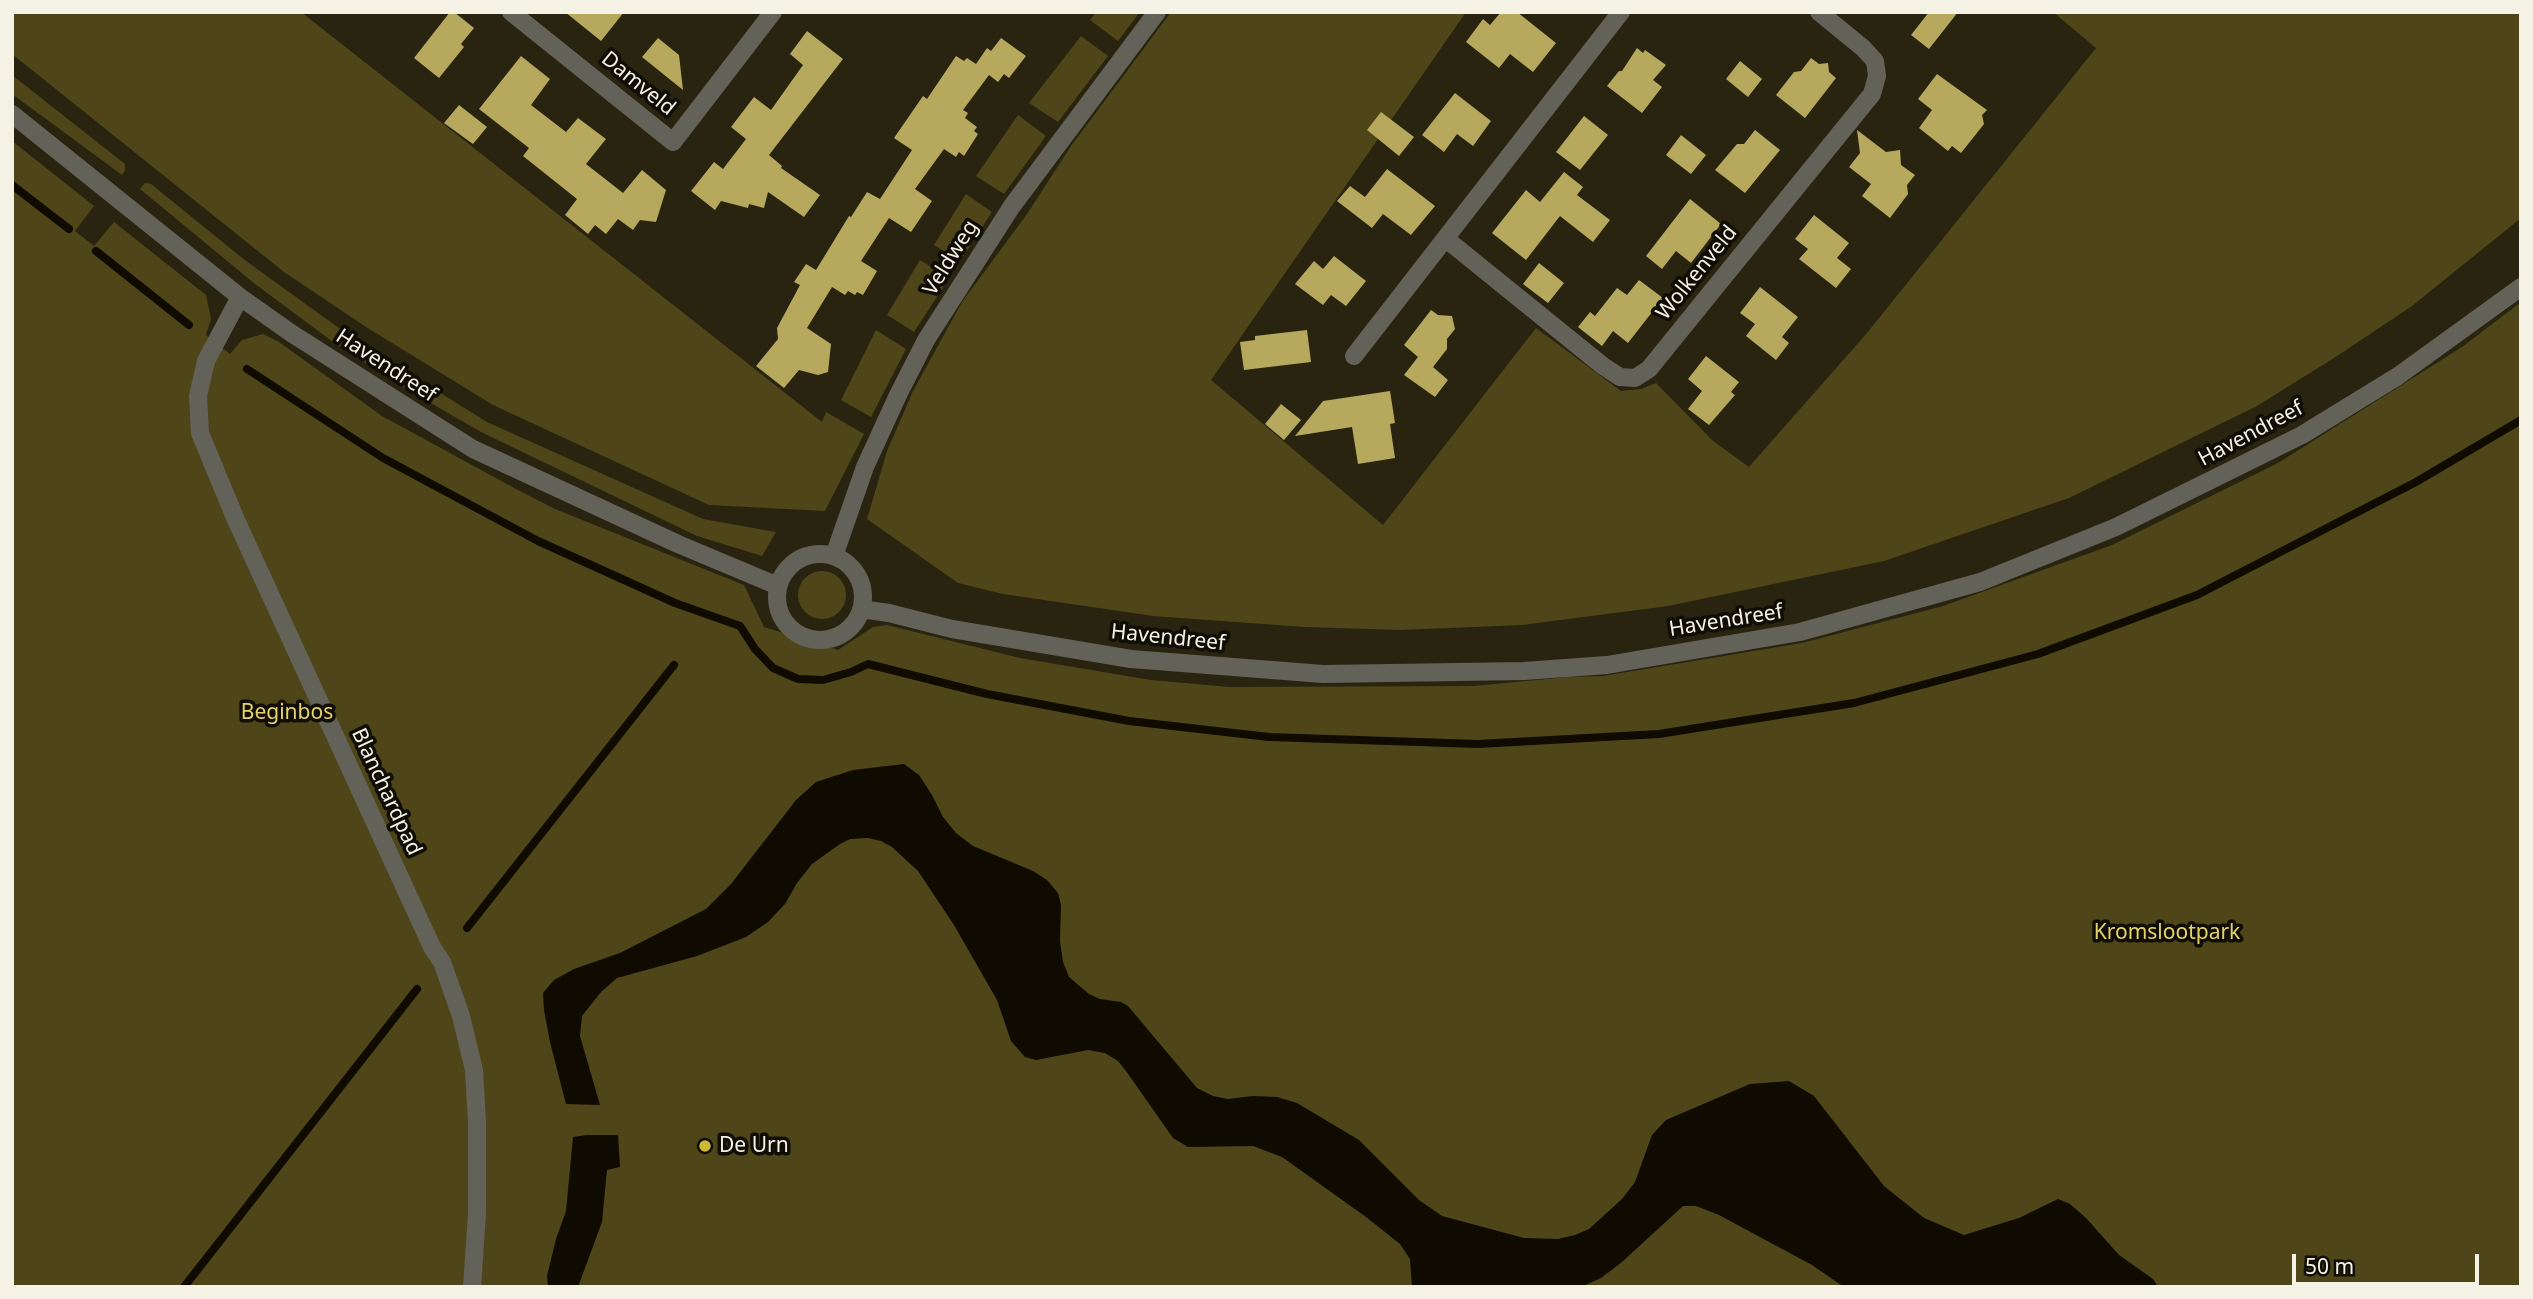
<!DOCTYPE html>
<html>
<head>
<meta charset="utf-8">
<style>
  body { margin:0 }
  #map { position:relative; width:2533px; height:1299px; overflow:hidden; background:#28240f; font-family:"Noto Sans",sans-serif }
  canvas { display:block }
  .frame { position:absolute; inset:0; border:14px solid #f4f2e5; pointer-events:none }
  .scale { position:absolute; left:2292px; top:1254px; width:187px; height:32px; box-sizing:border-box; border:4px solid #f4f2e5; border-top:0; padding-left:9px; font-size:21px; line-height:24px; white-space:nowrap; color:#f4f2e5; -webkit-text-stroke:5px #0f0d05; paint-order:stroke }
</style>
</head>
<body>
<div id="map">
<canvas width="2533" height="1299"></canvas>
<div class="frame"></div>
<div class="scale">50 m</div>
</div>
<script>
const g = document.querySelector('canvas').getContext('2d');
g.lineJoin = 'round';
function fillPath(path, color) {
  g.fillStyle = color;
  g.fill(path, 'evenodd');
}
function poly(rows) {
  const path = new Path2D();
  for (const r of rows) {
    if (r.length === 3) {
      path.moveTo(r[0] + r[2], r[1]);
      path.arc(r[0], r[1], r[2], 0, 2 * Math.PI);
      continue;
    }
    path.moveTo(r[0], r[1]);
    for (let i = 2; i < r.length; i += 2) path.lineTo(r[i], r[i + 1]);
  }
  return path;
}
function strokePath(path, color, width, dash) {
  g.strokeStyle = color;
  g.lineWidth = width;
  g.lineCap = dash ? 'butt' : 'round';
  g.setLineDash(dash || []);
  g.stroke(path);
}
function label(font, color, halo, rows, align = 'center') {
  g.font = font + ' "Noto Sans",sans-serif';
  g.lineWidth = 7;
  g.setLineDash([]);
  g.textBaseline = 'middle';
  g.strokeStyle = halo;
  g.fillStyle = color;
  for (const [text, x, y, turn = 0] of rows) {
    g.save();
    g.translate(x, y);
    g.rotate((+turn || 0) * Math.PI / 180);
    g.textAlign = isNaN(turn) ? turn : align;
    if (halo) g.strokeText(text, 0, 0);
    g.fillText(text, 0, 0);
    g.restore();
  }
}
const green = poly([
  [12,12,301,12,822,422,826,412,864,434,825,511,709,505,493,405,366,327,284,272,12,54],
  [1096,12,1140,12,1118,41,1090,20],
  [1171,12,1466,12,1211,380,1383,525,1536,328,1621,391,1641,389,1656,383,1713,441,1749,467,1867,333,2096,48,2053,12,2521,12,2521,218,2412,306,2334,358,2257,406,2069,498,1884,561,1668,606,1522,625,1401,630,1304,627,1153,616,1003,594,958,583,867,519,887,451,913,391,962,302,1027,214,1071,146],
  [1081,36,1108,56,1058,122,1029,103],
  [12,75,125,164,125,170,122,175,12,94],
  [1018,115,1046,136,1004,194,976,176],
  [12,141,94,206,75,231,94,246,114,222,206,295,211,319,206,335,230,354,242,340,263,334,279,342,382,416,516,489,555,509,744,585,764,627,838,650,873,627,887,625,1020,658,1151,680,1229,687,1474,686,1568,677,1603,676,1802,643,1943,606,2112,545,2278,463,2462,347,2521,302,2521,1287,12,1287],
  [145,183,151,184,246,261,307,305,360,343,487,422,703,519,776,532,762,556,697,536,481,432,408,390,333,342,255,284,140,189],
  [966,194,992,212,960,261,934,245],
  [920,260,949,278,914,332,887,315],
  [876,330,906,349,871,417,841,400],
  [822,595,24]
]);
const water = poly([
  [904,764,919,775,932,795,943,817,956,833,973,846,1033,871,1047,880,1058,893,1061,905,1060,941,1063,962,1069,977,1089,994,1100,999,1121,1002,1128,1006,1197,1088,1213,1096,1228,1099,1253,1096,1277,1097,1297,1103,1359,1140,1419,1200,1442,1216,1524,1238,1558,1239,1575,1235,1589,1229,1622,1199,1635,1182,1652,1135,1666,1120,1750,1084,1789,1081,1814,1096,1884,1186,1924,1218,1964,1235,2019,1218,2058,1199,2070,1204,2086,1218,2119,1255,2153,1279,2158,1287,1844,1287,1812,1265,1719,1215,1696,1206,1683,1206,1622,1262,1601,1278,1581,1287,1412,1287,1410,1259,1400,1244,1366,1217,1282,1157,1253,1146,1188,1147,1173,1138,1126,1071,1118,1061,1105,1053,1088,1050,1036,1060,1025,1057,1011,1041,997,1000,954,925,918,871,892,847,881,841,868,838,850,839,840,844,812,864,797,883,785,904,768,922,746,937,697,956,617,978,601,992,582,1016,580,1036,600,1105,566,1104,550,1042,544,1010,543,993,554,980,574,969,620,953,706,909,731,884,796,800,816,782,853,770],
  [587,1135,618,1135,620,1167,607,1170,602,1222,578,1287,548,1287,547,1276,556,1239,566,1211,573,1137]
]);
const stream = poly([
  [12,185,69,229],
  [96,251,189,325],
  [247,369,383,458,538,541,675,603,740,626,755,649,773,668,798,679,823,680,851,672,868,664,987,694,1129,721,1269,737,1478,744,1659,734,1854,703,2038,654,2197,595,2416,482,2521,420],
  [467,928,674,665],
  [184,1287,417,989]
]);
const building = poly([
  [450,12,454,12,474,28,461,44,464,47,439,78,414,58],
  [565,12,624,12,601,41],
  [1501,12,1517,12,1556,43,1533,72,1510,54,1499,68,1466,42,1483,19,1490,25],
  [1929,12,1958,12,1929,49,1911,35],
  [807,31,843,59,769,155,782,166,781,168,820,195,804,217,768,192,764,208,749,204,748,208,721,201,715,210,691,191,714,162,723,169,746,139,731,127,754,97,771,110,803,65,790,54],
  [658,38,679,55,683,90,642,57],
  [1001,38,1026,56,1009,78,1004,74,998,82,989,75,963,110,968,113,965,118,977,127,974,131,978,134,964,156,959,152,956,157,944,149,915,189,932,201,911,232,889,218,861,261,877,271,863,295,857,292,855,295,848,291,845,295,832,287,807,328,831,344,828,372,818,375,799,370,784,388,756,366,778,339,777,328,800,285,794,282,806,264,816,270,849,216,851,217,867,192,880,199,912,150,894,138,923,96,927,99,956,56,964,61,967,58,976,64,987,48,991,51],
  [1637,48,1643,53,1645,50,1666,65,1653,80,1662,87,1642,113,1607,86,1619,71,1622,71],
  [521,56,550,79,531,105,566,132,578,118,606,139,586,164,623,193,642,170,666,190,656,222,640,220,633,230,618,219,606,234,595,225,588,234,565,215,577,199,523,156,529,148,479,109],
  [1811,58,1819,64,1828,63,1829,72,1836,78,1805,118,1776,95,1794,72,1801,71],
  [1740,61,1762,79,1748,97,1726,79],
  [1937,74,1987,110,1982,115,1984,124,1961,153,1952,146,1948,151,1919,128,1932,110,1918,99],
  [1455,93,1491,121,1473,146,1457,134,1444,152,1422,135],
  [459,105,487,127,473,144,444,123],
  [1381,112,1414,137,1399,156,1367,130],
  [1584,116,1608,135,1580,170,1556,152],
  [1755,130,1780,150,1745,193,1715,170,1737,144,1744,144],
  [1857,130,1886,152,1900,150,1901,165,1915,175,1907,185,1908,194,1890,218,1862,196,1871,184,1849,167,1860,153],
  [1681,135,1706,155,1691,174,1666,155],
  [1387,169,1435,206,1411,235,1383,214,1372,228,1337,201,1350,186,1365,197],
  [1564,172,1583,187,1577,195,1610,220,1593,242,1560,216,1526,260,1492,233,1526,190,1540,202],
  [1690,199,1721,224,1691,263,1676,251,1662,269,1646,256],
  [1814,215,1849,243,1837,258,1851,269,1836,288,1799,259,1808,249,1795,239],
  [1334,256,1366,281,1346,306,1331,295,1323,305,1295,284,1314,261,1323,269],
  [1539,263,1564,283,1548,303,1523,284],
  [1639,280,1663,298,1628,343,1613,331,1602,346,1578,327,1590,312,1595,316,1617,288,1627,295],
  [1760,287,1798,317,1782,337,1789,343,1776,360,1746,336,1755,324,1740,313],
  [1431,310,1438,315,1452,316,1455,329,1447,339,1447,349,1433,367,1448,380,1435,397,1404,375,1418,357,1404,345],
  [1307,330,1311,362,1244,370,1240,342,1255,340,1255,336],
  [1706,356,1739,382,1731,392,1735,395,1709,425,1688,409,1702,391,1688,379],
  [1390,391,1395,423,1390,424,1395,458,1358,464,1352,427,1295,436,1323,401],
  [1281,404,1301,420,1284,440,1265,424]
]);
const minor = poly([
  [511,12,673,142,773,12],
  [12,114,240,297,291,333,473,449,678,544,778,586],
  [1446,239,1603,366,1620,377,1635,378,1649,369,1872,94,1877,76,1875,61,1863,48,1819,12],
  [240,297,206,361,198,396,200,433,236,520,432,947,442,962,461,1016,474,1070,477,1122,477,1214,472,1287],
  [1354,356,1621,12],
  [820,597,43],
  [834,556,865,467,898,395,926,340,1012,206,1157,12],
  [861,609,889,613,952,629,1131,659,1323,674,1524,671,1607,665,1800,632,1980,582,2116,527,2302,435,2398,376,2521,287]
]);
const markers = [
  [705,1146,7,"#cdb938"]
];
const streetNames = [
  ["Damveld",638,84,39],
  ["Veldweg",951,258,-58],
  ["Wolkenveld",1697,273,-51],
  ["Havendreef",386,366,33],
  ["Havendreef",2251,434,-28],
  ["Havendreef",1726,621,-9],
  ["Havendreef",1168,638,6],
  ["Blanchardpad",386,792,65]
];
const parkNames = [
  ["Beginbos",287,713],
  ["Kromslootpark",2167,933]
];
const poiNames = [
  ["De Urn",719,1146]
];
fillPath(green, '#4e4618');
fillPath(water, '#0f0b00');
strokePath(stream, '#0f0b00', 8);
fillPath(building, '#b6a95e');
strokePath(minor, '#636258', 18);
for (const [x, y, r, color] of markers) {
  const dot = new Path2D();
  dot.arc(x, y, r, 0, 2 * Math.PI);
  g.fillStyle = color;
  g.fill(dot);
  strokePath(dot, '#0f0d05', 2.5);
}
label('21px', '#f4f2e5', '#0f0d05', streetNames);
label('21px', '#e5d369', '#0f0d05', parkNames);
label('21px', '#f4f2e5', '#0f0d05', poiNames, 'left');
</script>
</body>
</html>
